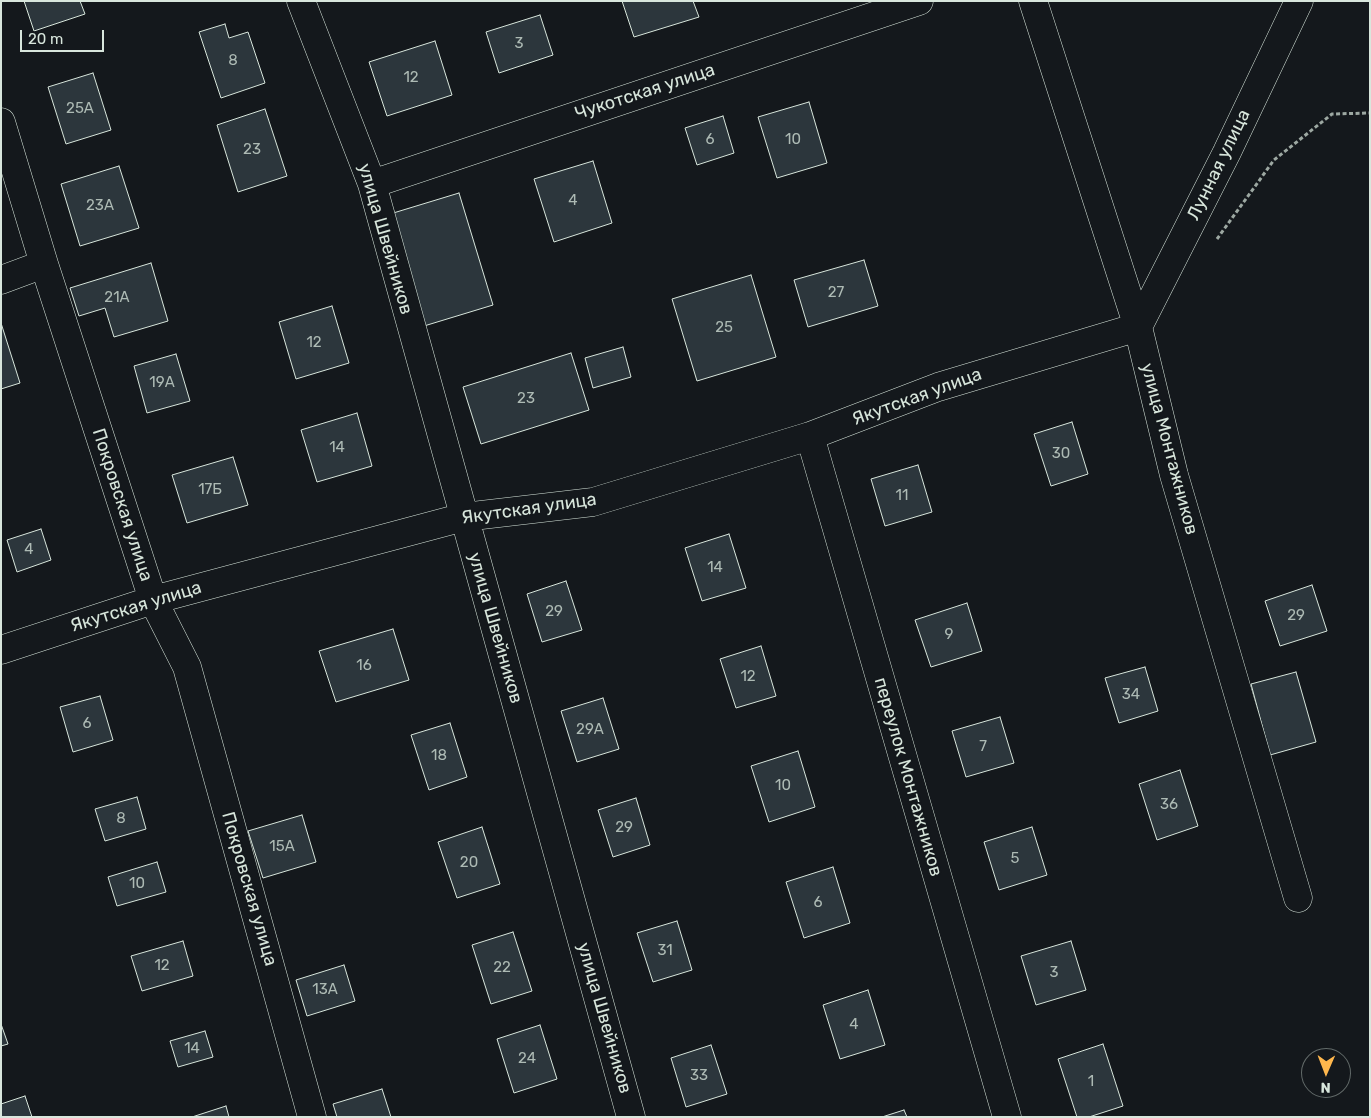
<!DOCTYPE html>
<html>
<head>
<meta charset="utf-8">
<style>
  body { margin:0 }
  #map { position:relative; width:1371px; height:1118px; overflow:hidden; background:#14181c; font-family:Rubik,sans-serif }
  canvas { display:block }
  .frame { position:absolute; inset:0; border:2px solid #d8e6dc; pointer-events:none }
  .north { position:absolute; left:1301px; top:1048px; width:50px; height:50px; box-sizing:border-box; background:#14181c; border:1px solid #626a69; border-radius:50%; rotate:181deg; font-size:14px; font-weight:700; line-height:20px; text-align:center; color:#d8e6dc }
  .north::after { content:''; display:block; margin:auto; width:18px; height:22px; background:#ffb74d; clip-path:polygon(50% 0,100% 100%,50% 72%,0 100%) }
  .scale { position:absolute; left:20px; top:30px; width:84px; height:22px; box-sizing:border-box; border:2px solid #d8e6dc; border-top:0; padding-left:6px; font-size:15px; line-height:18px; white-space:nowrap; color:#d8e6dc; -webkit-text-stroke:4px #14181c; paint-order:stroke }
</style>
</head>
<body>
<div id="map">
<canvas width="1371" height="1118"></canvas>
<div class="frame"></div>
<div class="north">N</div>
<div class="scale">20 m</div>
</div>
<script>
const g = document.querySelector('canvas').getContext('2d');
g.lineJoin = 'round';
function fillPath(path, color) {
  g.fillStyle = color;
  g.fill(path, 'evenodd');
}
function poly(rows) {
  const path = new Path2D();
  for (const r of rows) {
    path.moveTo(r[0], r[1]);
    for (let i = 2; i < r.length; i += 2) path.lineTo(r[i], r[i + 1]);
  }
  return path;
}
function strokePath(path, color, width, dash) {
  g.strokeStyle = color;
  g.lineWidth = width;
  g.lineCap = dash ? 'butt' : 'round';
  g.setLineDash(dash || []);
  g.stroke(path);
}
function label(font, color, halo, rows, align = 'center') {
  g.font = font + ' Rubik,sans-serif';
  g.lineWidth = 4;
  g.setLineDash([]);
  g.textBaseline = 'middle';
  g.strokeStyle = halo;
  g.fillStyle = color;
  for (const [text, x, y, turn = 0] of rows) {
    g.save();
    g.translate(x, y);
    g.rotate((+turn || 0) * Math.PI / 180);
    g.textAlign = isNaN(turn) ? turn : align;
    if (halo) g.strokeText(text, 0, 0);
    g.fillText(text, 0, 0);
    g.restore();
  }
}
const building = poly([
  [24,1,80,1,85,14,34,31,24,1],
  [622,1,693,1,699,17,634,37,622,1],
  [540,15,553,55,499,73,486,32,540,15],
  [225,24,229,38,248,32,265,83,221,98,199,32,225,24],
  [435,41,452,95,387,116,369,62,435,41],
  [93,73,111,130,66,144,48,87,93,73],
  [809,102,827,163,777,178,758,117,809,102],
  [265,109,287,176,238,192,217,125,265,109],
  [723,116,734,153,697,165,685,128,723,116],
  [593,161,612,223,554,242,534,179,593,161],
  [119,166,139,228,80,246,61,184,119,166],
  [459,193,493,305,424,326,390,214,459,193],
  [864,260,878,306,808,327,794,280,864,260],
  [151,263,168,321,114,337,105,308,79,316,70,288,151,263],
  [751,275,776,357,697,381,672,299,751,275],
  [332,306,349,363,296,379,279,322,332,306],
  [1,323,20,383,1,389,1,323],
  [623,347,631,377,593,388,585,358,623,347],
  [571,353,589,410,481,444,463,387,571,353],
  [176,354,190,401,147,413,134,366,176,354],
  [357,413,372,466,317,482,301,430,357,413],
  [1072,422,1088,474,1051,486,1034,434,1072,422],
  [233,457,248,505,187,523,172,475,233,457],
  [918,465,932,512,885,526,871,479,918,465],
  [41,529,51,560,17,572,7,540,41,529],
  [729,534,746,588,702,601,685,548,729,534],
  [566,581,582,630,542,642,527,594,566,581],
  [1312,585,1327,631,1280,646,1265,601,1312,585],
  [967,603,982,651,931,667,915,620,967,603],
  [393,629,409,680,336,702,319,651,393,629],
  [761,646,776,696,736,708,720,659,761,646],
  [1145,667,1158,711,1119,723,1105,678,1145,667],
  [1296,672,1316,742,1270,755,1251,684,1296,672],
  [100,696,113,740,73,752,60,707,100,696],
  [603,698,619,749,577,762,561,711,603,698],
  [1000,717,1014,763,966,777,952,731,1000,717],
  [450,723,467,777,429,790,411,735,450,723],
  [798,751,815,807,769,822,751,766,798,751],
  [1180,770,1198,826,1157,840,1139,784,1180,770],
  [137,797,146,829,105,841,95,809,137,797],
  [636,798,650,845,613,857,598,810,636,798],
  [302,815,316,862,263,878,248,831,302,815],
  [482,827,500,884,457,898,438,842,482,827],
  [1032,827,1047,875,999,890,984,842,1032,827],
  [157,862,166,892,117,906,108,877,157,862],
  [833,867,850,923,804,938,786,882,833,867],
  [677,921,692,970,653,982,637,933,677,921],
  [513,932,532,991,491,1004,472,945,513,932],
  [183,941,193,976,142,991,131,956,183,941],
  [1071,941,1086,990,1036,1005,1021,956,1071,941],
  [344,965,355,1001,307,1016,296,980,344,965],
  [868,990,885,1045,840,1059,823,1005,868,990],
  [1,1024,8,1044,1,1046,1,1024],
  [540,1025,557,1079,514,1093,497,1039,540,1025],
  [205,1031,213,1057,178,1067,170,1041,205,1031],
  [1103,1044,1123,1106,1089,1117,1077,1117,1058,1059,1103,1044],
  [711,1045,727,1094,686,1107,671,1058,711,1045],
  [382,1089,391,1117,337,1117,333,1104,382,1089],
  [25,1096,32,1117,1,1117,1,1104,25,1096],
  [226,1106,229,1117,192,1117,226,1106],
  [904,1110,907,1117,882,1117,904,1110]
]);
const path = poly([
  [1217,239,1274,160,1332,114,1370,113]
]);
const minor = poly([
  [301,1,372,184,631,1117],
  [1033,1,1138,327,1174,475,1298,898],
  [1,122,44,264,153,600,187,667,312,1117],
  [372,184,919,1],
  [1,280,44,264],
  [810,436,1007,1117],
  [1,650,153,600,464,517,593,502,810,436,938,387,1138,327,1227,152,1299,1]
]);
const numberNames = [
  ["3",519,44],
  ["8",233,61],
  ["12",411,78],
  ["25А",80,109],
  ["6",710,140],
  ["10",793,140],
  ["23",252,150],
  ["4",573,201],
  ["23А",100,206],
  ["27",836,293],
  ["21А",117,298],
  ["25",724,328],
  ["12",314,343],
  ["19А",162,383],
  ["23",526,399],
  ["14",337,448],
  ["30",1061,454],
  ["17Б",210,490],
  ["11",902,496],
  ["4",29,550],
  ["14",715,568],
  ["29",554,612],
  ["29",1296,616],
  ["9",949,635],
  ["16",364,666],
  ["12",748,677],
  ["34",1131,695],
  ["6",87,724],
  ["29А",590,730],
  ["7",983,747],
  ["18",439,756],
  ["10",783,786],
  ["36",1169,805],
  ["8",121,819],
  ["29",624,828],
  ["15А",282,847],
  ["5",1015,859],
  ["20",469,863],
  ["10",137,884],
  ["6",818,903],
  ["31",665,951],
  ["12",162,966],
  ["22",502,968],
  ["3",1054,973],
  ["13А",325,990],
  ["4",854,1025],
  ["14",192,1049],
  ["24",527,1059],
  ["33",699,1076],
  ["1",1091,1082]
];
const streetNames = [
  ["Чукотская улица",645,92,-18],
  ["Лунная улица",1219,165,-64],
  ["улица Швейников",385,239,74],
  ["Якутская улица",917,397,-20],
  ["улица Монтажников",1169,449,75],
  ["Покровская улица",122,505,72],
  ["Якутская улица",529,509,-8],
  ["Якутская улица",136,607,-17],
  ["улица Швейников",495,628,74],
  ["переулок Монтажников",908,777,74],
  ["Покровская улица",249,889,74],
  ["улица Швейников",604,1018,74]
];
fillPath(building, '#2c363c');
strokePath(building, '#d8e6dc', 1);
strokePath(minor, '#d8e6dc', 29);
strokePath(path, '#9da8a2', 3, [4, 2.5]);
strokePath(minor, '#14181c', 28);
label('15px', '#adbab4', null, numberNames);
label('18px', '#d8e6dc', '#14181c', streetNames);
</script>
</body>
</html>
